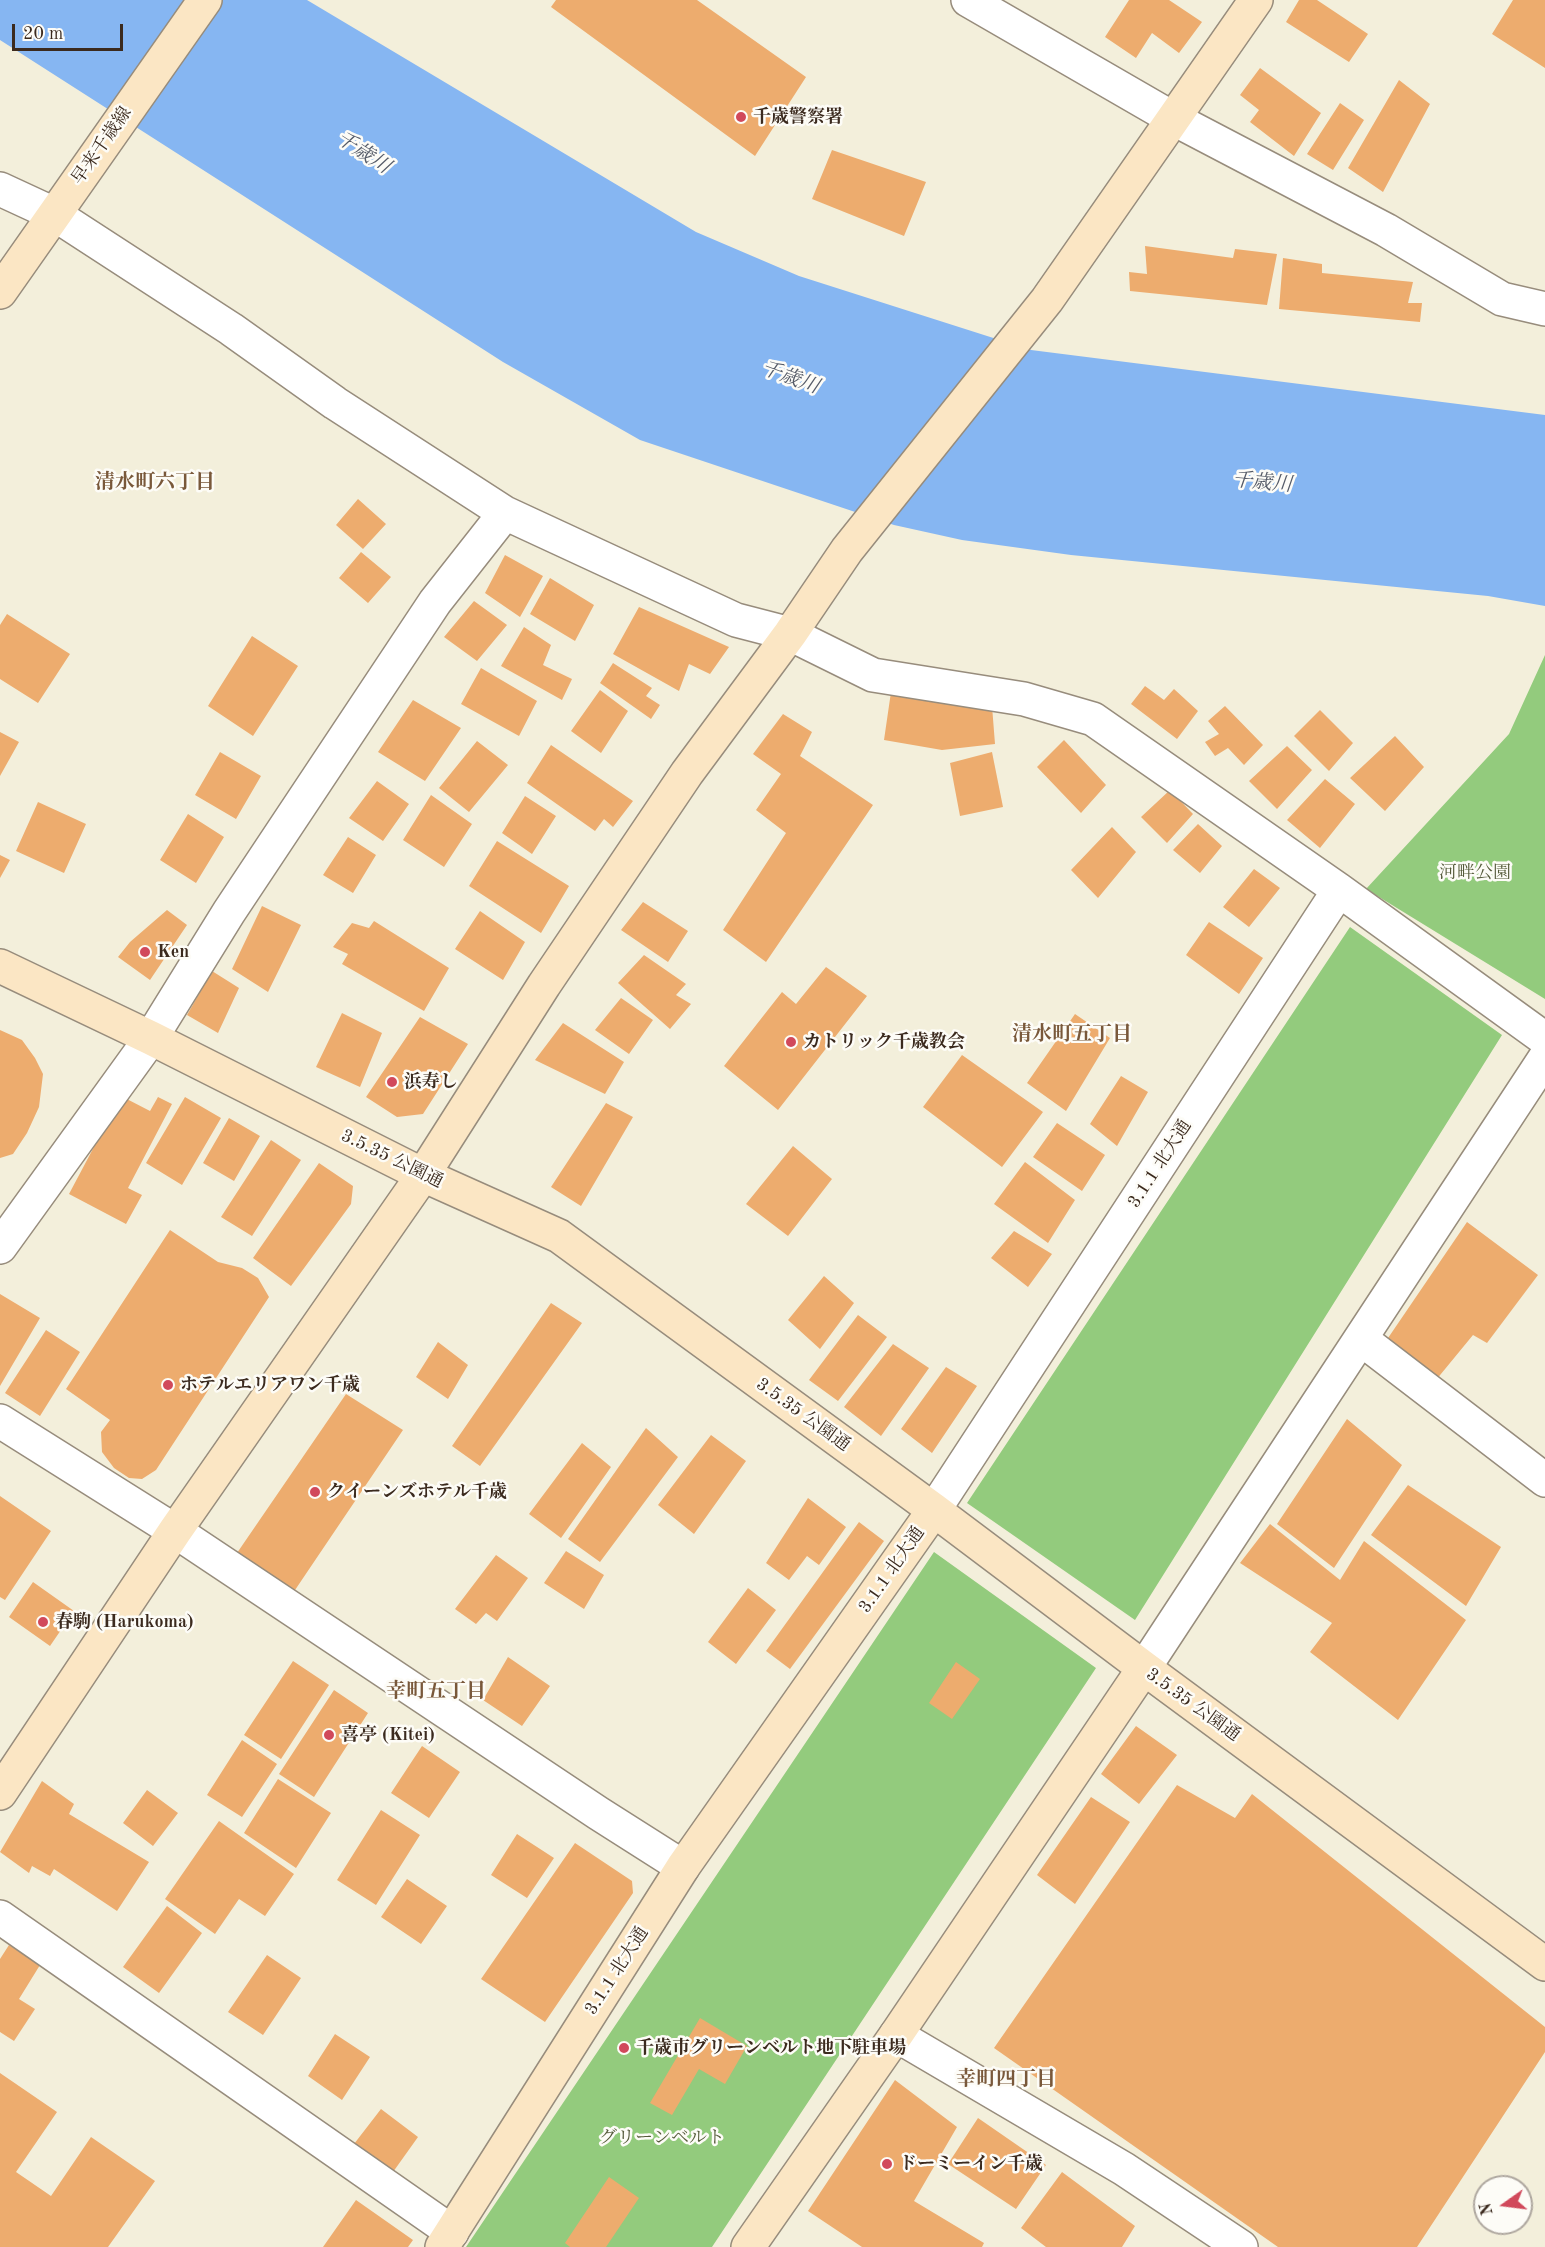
<!DOCTYPE html>
<html>
<head>
<meta charset="utf-8">
<style>
  body { margin:0 }
  #map { position:relative; width:1545px; height:2247px; overflow:hidden; background:#f3efdb; font-family:"Old Standard TT",serif }
  canvas { display:block }
  .north { position:absolute; left:1473px; top:2175px; width:60px; height:60px; box-sizing:border-box; background:#fdfcf7; border:2px solid #afa8a0; border-radius:50%; rotate:256deg; font-size:16px; font-weight:700; line-height:24px; text-align:center; color:#3b2a1e }
  .north::after { content:''; display:block; margin:auto; width:21px; height:27px; background:#d1495b; clip-path:polygon(50% 0,100% 100%,50% 72%,0 100%) }
  .scale { position:absolute; left:12px; top:24px; width:111px; height:27px; box-sizing:border-box; border:3px solid #3b2a1e; border-top:0; padding-left:8px; font-size:18px; line-height:21px; white-space:nowrap; color:#3b2a1e; -webkit-text-stroke:4px #fdfcf7; paint-order:stroke }
</style>
</head>
<body>
<div id="map">
<canvas width="1545" height="2247"></canvas>
<div class="north">N</div>
<div class="scale">20 m</div>
</div>
<script>
const g = document.querySelector('canvas').getContext('2d');
g.lineJoin = 'round';
function fillPath(path, color) {
  g.fillStyle = color;
  g.fill(path, 'evenodd');
}
function poly(rows) {
  const path = new Path2D();
  for (const r of rows) {
    path.moveTo(r[0], r[1]);
    for (let i = 2; i < r.length; i += 2) path.lineTo(r[i], r[i + 1]);
  }
  return path;
}
function strokePath(path, color, width, dash) {
  g.strokeStyle = color;
  g.lineWidth = width;
  g.lineCap = dash ? 'butt' : 'round';
  g.setLineDash(dash || []);
  g.stroke(path);
}
function label(font, color, halo, rows, align = 'center') {
  g.font = font + ' "Old Standard TT","Noto Serif JP",serif';
  g.lineWidth = 5;
  g.setLineDash([]);
  g.textBaseline = 'middle';
  g.strokeStyle = halo;
  g.fillStyle = color;
  for (const [text, x, y, turn = 0] of rows) {
    g.save();
    g.translate(x, y);
    g.rotate((+turn || 0) * Math.PI / 180);
    g.textAlign = isNaN(turn) ? turn : align;
    if (halo) g.strokeText(text, 0, 0);
    g.fillText(text, 0, 0);
    g.restore();
  }
}
const green = poly([
  [1545,655,1545,999,1366,889,1509,734],
  [1350,927,1502,1035,1135,1620,967,1503],
  [934,1552,1096,1668,712,2247,466,2247]
]);
const water = poly([
  [0,0,307,0,696,232,799,276,1031,350,1545,415,1545,606,1488,596,1071,555,962,540,894,525,640,440,503,362,0,40]
]);
const building = poly([
  [556,0,697,0,806,77,755,156,551,7],
  [1129,0,1169,0,1202,22,1179,53,1152,33,1136,58,1105,37],
  [1299,0,1317,0,1368,34,1349,62,1286,22],
  [1513,0,1545,0,1545,68,1492,34],
  [1260,68,1321,113,1294,156,1250,122,1259,110,1240,95],
  [1399,80,1430,104,1383,192,1348,168],
  [1340,103,1364,120,1333,170,1307,154],
  [832,150,926,182,904,236,812,199],
  [1145,246,1233,258,1235,249,1277,254,1267,305,1130,291,1129,272,1147,274],
  [1283,258,1322,264,1322,273,1413,282,1408,303,1422,303,1420,322,1279,309],
  [358,499,386,524,363,549,336,525],
  [361,552,391,577,368,603,339,578],
  [505,555,543,576,520,617,485,593],
  [550,578,594,605,575,641,530,614],
  [474,601,507,625,477,661,444,637],
  [639,607,729,647,710,674,689,664,679,691,613,654],
  [7,614,70,654,38,703,0,679,0,625],
  [524,627,551,645,543,665,572,679,562,700,501,666],
  [252,636,298,666,253,736,208,706],
  [613,663,652,688,646,696,660,705,651,719,600,683],
  [481,668,537,701,519,736,461,704],
  [1145,686,1164,700,1174,689,1198,711,1177,739,1131,704],
  [600,690,628,711,601,753,571,731],
  [891,692,992,706,995,744,942,750,884,740],
  [413,700,461,728,425,781,378,752],
  [1225,706,1263,745,1244,765,1228,748,1215,756,1205,742,1219,734,1208,721],
  [1320,710,1353,743,1329,771,1294,736],
  [783,714,812,732,800,756,873,805,766,962,723,930,786,833,756,810,781,774,753,754],
  [0,732,19,742,0,776],
  [1395,736,1424,767,1385,811,1350,778],
  [1064,740,1106,785,1081,813,1037,767],
  [477,741,508,765,469,812,439,788],
  [551,745,633,801,613,827,604,819,595,831,527,783],
  [1287,746,1312,770,1277,809,1249,781],
  [220,752,261,776,236,819,195,795],
  [992,752,1003,807,960,816,950,763],
  [1325,779,1355,804,1320,848,1287,820],
  [377,781,409,804,383,841,349,818],
  [1170,790,1193,814,1167,843,1141,817],
  [431,795,472,824,444,867,403,840],
  [525,796,556,816,532,854,502,833],
  [38,802,86,824,64,873,16,851],
  [188,814,224,837,196,883,160,860],
  [1198,824,1222,846,1200,873,1173,850],
  [1112,827,1136,852,1098,898,1071,870],
  [348,837,376,855,353,893,323,875],
  [497,841,569,886,541,933,469,886],
  [0,855,10,860,0,878],
  [1254,869,1280,888,1249,927,1223,907],
  [643,902,688,931,668,962,621,930],
  [262,906,301,925,268,992,232,969],
  [167,910,187,925,150,980,118,957,130,942],
  [480,911,525,942,503,980,455,949],
  [374,921,449,968,424,1011,342,964,348,954,333,947,352,923,369,928],
  [1209,922,1263,958,1239,994,1186,955],
  [644,955,686,984,676,995,691,1004,670,1029,618,983],
  [826,967,867,996,778,1110,724,1066,782,992,796,1004],
  [212,971,239,988,218,1033,187,1015],
  [621,998,653,1020,629,1054,595,1030],
  [342,1013,382,1033,360,1087,316,1067],
  [1075,1014,1110,1038,1066,1111,1027,1083],
  [420,1017,468,1044,423,1114,397,1117,366,1097],
  [563,1023,624,1062,605,1094,535,1060],
  [0,1030,22,1040,35,1058,43,1074,39,1107,27,1133,13,1154,0,1158],
  [962,1055,1043,1112,1002,1167,923,1107],
  [1121,1076,1148,1092,1117,1146,1090,1124],
  [121,1096,150,1111,158,1097,172,1104,128,1188,142,1195,126,1224,69,1194],
  [185,1097,221,1118,182,1185,146,1163],
  [606,1103,633,1117,581,1206,551,1187],
  [229,1118,260,1136,234,1181,203,1163],
  [1057,1123,1105,1155,1082,1191,1033,1157],
  [271,1140,301,1160,252,1236,221,1217],
  [793,1146,832,1179,788,1236,746,1204],
  [1025,1162,1075,1200,1048,1243,994,1204],
  [319,1163,353,1186,351,1204,291,1286,253,1258],
  [1467,1222,1538,1275,1487,1343,1473,1335,1436,1380,1386,1341],
  [170,1230,218,1262,242,1268,258,1278,269,1297,156,1470,142,1479,129,1478,114,1468,102,1452,101,1432,110,1420,66,1389],
  [1014,1231,1052,1254,1028,1287,991,1258],
  [824,1276,854,1303,820,1349,788,1320],
  [0,1294,40,1318,0,1386],
  [551,1303,582,1323,480,1466,452,1446],
  [858,1315,887,1337,838,1401,809,1380],
  [46,1330,80,1352,40,1416,5,1393],
  [438,1342,468,1365,448,1399,416,1377],
  [893,1344,929,1368,881,1436,844,1407],
  [946,1367,977,1386,932,1453,901,1429],
  [346,1394,403,1430,293,1593,237,1553],
  [1347,1419,1402,1465,1334,1568,1277,1524],
  [646,1428,678,1457,600,1562,568,1539],
  [711,1435,746,1461,694,1534,658,1505],
  [582,1443,611,1467,561,1538,529,1514],
  [1408,1485,1501,1547,1466,1606,1371,1535],
  [0,1496,51,1531,5,1600,0,1597],
  [808,1498,846,1527,819,1565,807,1556,789,1580,766,1563],
  [859,1522,884,1541,790,1669,766,1651],
  [1270,1524,1340,1580,1364,1541,1466,1620,1398,1720,1310,1652,1332,1623,1240,1563],
  [566,1551,604,1575,584,1609,544,1583],
  [496,1555,528,1578,497,1621,486,1613,476,1624,455,1609],
  [33,1582,74,1611,50,1646,9,1617],
  [748,1588,776,1610,736,1664,708,1642],
  [508,1657,550,1686,522,1726,483,1700],
  [293,1661,329,1685,281,1759,244,1735],
  [956,1662,980,1679,952,1719,929,1703],
  [334,1690,368,1713,314,1797,279,1774],
  [1136,1726,1177,1755,1139,1804,1101,1774],
  [242,1740,277,1764,242,1817,207,1795],
  [422,1746,460,1772,429,1818,391,1793],
  [278,1779,331,1813,296,1868,244,1833],
  [42,1781,74,1804,69,1814,149,1862,117,1911,54,1869,50,1876,32,1866,29,1873,0,1852],
  [1177,1785,1235,1818,1252,1794,1545,2027,1545,2052,1417,2247,1278,2247,994,2048],
  [147,1790,178,1813,153,1846,123,1823],
  [1091,1797,1130,1822,1075,1904,1037,1875],
  [381,1810,420,1835,376,1905,337,1880],
  [219,1821,294,1874,265,1916,239,1899,215,1934,165,1899],
  [517,1834,554,1858,527,1898,491,1875],
  [575,1843,632,1881,633,1893,545,2022,481,1979],
  [407,1879,447,1906,421,1944,381,1917],
  [167,1906,202,1933,159,1993,123,1967],
  [9,1945,40,1965,19,1999,35,2009,14,2041,0,2032,0,1959],
  [267,1955,301,1978,263,2035,228,2012],
  [700,2018,747,2046,725,2084,699,2069,672,2115,650,2103],
  [335,2034,370,2057,342,2100,308,2076],
  [0,2073,57,2112,16,2172,51,2196,91,2137,155,2181,108,2247,0,2247],
  [895,2080,957,2127,914,2201,984,2243,982,2247,862,2247,808,2211],
  [381,2109,418,2137,393,2172,354,2144],
  [978,2118,1046,2165,1016,2209,948,2164],
  [1062,2172,1135,2226,1122,2247,1046,2247,1021,2228],
  [609,2177,639,2198,606,2247,570,2247,565,2243],
  [356,2200,413,2240,408,2247,323,2247]
]);
const street = poly([
  [968,0,1174,119,1386,230,1502,299,1545,309],
  [0,189,54,214,231,329,335,403,505,513,736,620,790,634,873,675,1024,699,1093,719,1339,890,1545,1039],
  [0,1247,151,1038,229,912,435,602,505,513],
  [1361,1339,1545,1480],
  [0,1421,175,1531,598,1813,683,1867],
  [934,1510,1339,890],
  [1144,1668,1545,1058],
  [0,1917,452,2232],
  [896,2035,1124,2169,1241,2247]
]);
const secondary = poly([
  [0,292,205,0],
  [0,966,151,1038,423,1175,559,1236,934,1510,1144,1668,1545,1964],
  [0,1793,175,1531,423,1175,544,985,687,773,790,634,847,550,1047,300,1256,0],
  [442,2247,683,1867,934,1510],
  [748,2247,896,2035,1144,1668]
]);
const markers = [
  [741,117,6,"#d1495b"],
  [145,952,6,"#d1495b"],
  [791,1042,6,"#d1495b"],
  [392,1082,6,"#d1495b"],
  [168,1385,6,"#d1495b"],
  [315,1492,6,"#d1495b"],
  [43,1622,6,"#d1495b"],
  [329,1735,6,"#d1495b"],
  [624,2048,6,"#d1495b"],
  [887,2164,6,"#d1495b"]
];
const poiNames = [
  ["千歳警察署",753,117],
  ["Ken",157,952],
  ["カトリック千歳教会",803,1042],
  ["浜寿し",404,1082],
  ["ホテルエリアワン千歳",180,1385],
  ["クイーンズホテル千歳",327,1492],
  ["春駒 (Harukoma)",55,1622],
  ["喜亭 (Kitei)",341,1735],
  ["千歳市グリーンベルト地下駐車場",636,2048],
  ["ドーミーイン千歳",899,2164]
];
const streetNames = [
  ["早来千歳線",102,146,-55],
  ["3.5.35 公園通",392,1159,26],
  ["3.1.1 北大通",1160,1164,-57],
  ["3.5.35 公園通",803,1415,36],
  ["3.1.1 北大通",892,1570,-55],
  ["3.5.35 公園通",1193,1705,36],
  ["3.1.1 北大通",617,1971,-57]
];
const parkNames = [
  ["河畔公園",1475,873],
  ["グリーンベルト",662,2138]
];
const waterNames = [
  ["千歳川",363,153,33],
  ["千歳川",790,378,20],
  ["千歳川",1262,483,5]
];
const neighbourhoodNames = [
  ["清水町六丁目",155,483],
  ["清水町五丁目",1072,1035],
  ["幸町五丁目",436,1692],
  ["幸町四丁目",1006,2080]
];
fillPath(green, '#93cb7d');
fillPath(water, '#86b6f2');
fillPath(building, '#edac6e');
strokePath(street, '#978c7c', 36);
strokePath(secondary, '#978c7c', 36);
strokePath(street, '#fff', 33);
strokePath(secondary, '#fbe6c4', 33);
for (const [x, y, r, color] of markers) {
  const dot = new Path2D();
  dot.arc(x, y, r, 0, 2 * Math.PI);
  g.fillStyle = color;
  g.fill(dot);
  strokePath(dot, '#fdfcf7', 2);
}
label('bold 18px', '#3b2a1e', '#fdfcf7', poiNames, 'left');
label('18px', '#3b2a1e', '#fdfcf7', streetNames);
label('18px', '#555a3a', '#fdfcf7', parkNames);
label('italic 20px', '#555b68', '#fdfcf7', waterNames);
label('bold 20px', '#79583a', '#fdfcf7', neighbourhoodNames);
</script>
</body>
</html>
